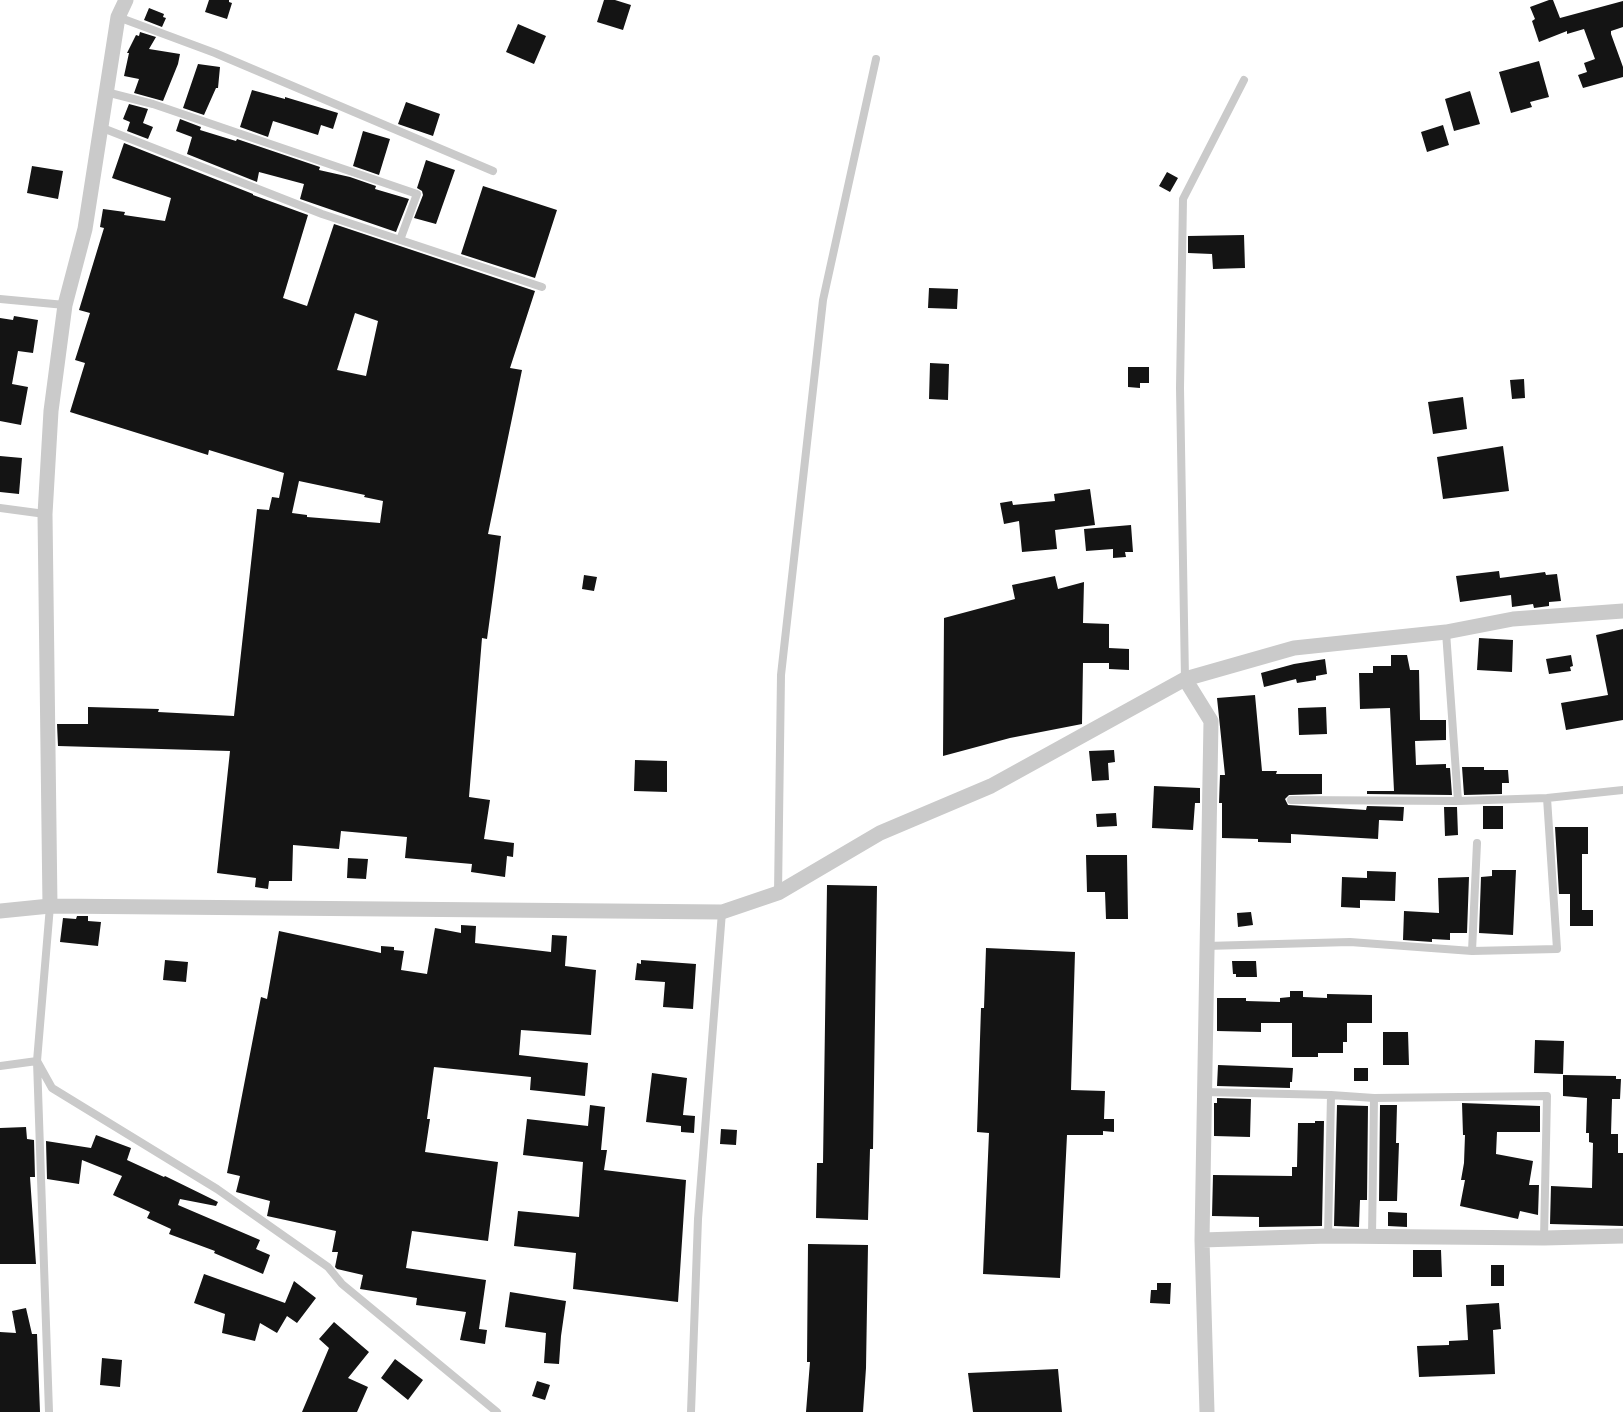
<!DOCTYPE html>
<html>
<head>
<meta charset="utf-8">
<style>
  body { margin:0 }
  canvas { display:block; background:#fff }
</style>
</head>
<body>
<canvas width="1623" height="1412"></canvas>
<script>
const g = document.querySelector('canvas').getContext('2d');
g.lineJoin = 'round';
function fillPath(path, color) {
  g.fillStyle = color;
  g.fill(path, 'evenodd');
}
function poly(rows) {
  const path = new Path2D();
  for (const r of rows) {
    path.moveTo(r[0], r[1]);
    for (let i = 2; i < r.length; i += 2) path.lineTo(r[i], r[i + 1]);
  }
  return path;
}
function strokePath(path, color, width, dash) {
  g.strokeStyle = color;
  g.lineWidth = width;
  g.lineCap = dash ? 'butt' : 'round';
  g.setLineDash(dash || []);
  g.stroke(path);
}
const building = poly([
  [209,0,229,0,229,2,232,3,227,19,205,12],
  [604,0,615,0,631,5,623,30,597,22],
  [1549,0,1553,0,1560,18,1623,1,1623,27,1611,31,1611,34,1623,67,1623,77,1583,88,1578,75,1587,72,1584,63,1595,59,1584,29,1567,34,1567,31,1539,42,1532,21,1535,19,1530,7],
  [149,8,164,14,163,17,166,18,162,27,144,20],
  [518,24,546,36,534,64,506,52],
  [140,32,156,37,149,49,180,54,178,64,163,101,134,93,139,79,124,76,129,53,127,53,136,35,139,36],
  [1539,61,1549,97,1530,102,1532,107,1511,113,1499,72],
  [198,64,220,67,218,88,216,88,204,115,183,108],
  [252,90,285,99,285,97,338,113,333,129,321,125,318,135,273,121,268,137,240,127],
  [1470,91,1480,124,1454,131,1445,99],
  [406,102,440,114,433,136,398,124],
  [129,104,148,109,143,123,153,127,148,139,127,131,130,122,123,119],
  [180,119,201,127,200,130,236,141,237,139,320,167,319,170,350,177,376,186,375,189,409,199,396,232,300,199,304,184,259,172,257,182,187,154,192,137,176,131],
  [1443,125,1449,145,1427,152,1421,132],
  [363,131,390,139,379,175,353,166],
  [124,143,253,194,253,195,308,215,283,298,307,306,334,224,535,291,510,368,522,370,488,534,501,536,487,639,482,638,469,797,490,800,484,839,514,843,513,857,507,856,505,877,471,872,472,864,405,858,407,837,341,831,339,849,293,845,292,881,269,881,268,889,255,887,256,878,217,873,230,751,58,746,57,724,88,724,88,707,159,709,158,712,234,716,257,509,269,510,272,497,279,498,284,473,209,450,208,455,70,412,85,363,75,360,90,313,79,310,104,228,100,227,103,209,125,212,124,215,165,221,171,198,112,178],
  [355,313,378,321,366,376,337,370],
  [299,481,365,495,364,497,383,501,380,523,307,517,307,515,292,513],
  [426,160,455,170,436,224,414,218,423,195,422,191,417,188],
  [32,166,63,171,58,199,27,193],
  [1167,172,1178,178,1170,192,1159,186],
  [483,186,557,210,535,278,461,254],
  [1244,235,1245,268,1213,269,1212,254,1188,253,1188,236],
  [929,288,958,289,957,309,928,308],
  [14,316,38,320,33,353,18,351,12,384,28,387,21,425,0,421,0,318,13,320],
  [930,363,949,364,948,400,929,399],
  [1128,367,1149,367,1149,383,1140,383,1140,388,1128,387],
  [1524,379,1525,398,1512,399,1510,380],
  [1463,397,1467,429,1433,434,1428,402],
  [1503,446,1509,491,1443,499,1437,457],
  [0,456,22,458,19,494,0,492],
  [1090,489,1095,525,1055,530,1057,549,1022,552,1019,521,1004,524,1000,503,1012,501,1013,505,1055,501,1054,494],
  [1131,525,1133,552,1125,552,1126,557,1113,558,1113,549,1086,551,1084,529],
  [1499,571,1500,578,1545,572,1546,575,1557,574,1561,601,1549,602,1549,606,1534,608,1533,604,1512,607,1511,595,1460,602,1456,576],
  [584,575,597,577,594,591,582,589],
  [1055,576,1058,589,1084,582,1083,623,1109,624,1109,648,1129,649,1129,670,1109,669,1109,663,1083,663,1082,724,1010,738,943,756,944,618,1015,599,1012,585],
  [1623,629,1623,720,1566,730,1561,703,1608,695,1596,635],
  [1479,638,1513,640,1512,672,1477,670],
  [1391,655,1407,655,1410,670,1419,670,1420,720,1446,720,1446,740,1415,741,1416,765,1446,764,1446,768,1450,768,1452,795,1367,794,1367,791,1394,791,1390,708,1360,709,1359,673,1373,673,1373,666,1391,666],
  [1571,655,1573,666,1570,667,1571,671,1549,674,1546,659],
  [1325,659,1327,674,1316,676,1316,680,1297,683,1296,679,1264,687,1261,673,1294,664],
  [1255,695,1262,771,1277,771,1276,774,1322,774,1322,794,1289,795,1285,799,1288,805,1366,810,1367,806,1404,807,1403,821,1379,820,1378,839,1291,834,1291,843,1258,842,1258,839,1222,838,1222,803,1219,803,1220,775,1225,775,1217,698],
  [1326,707,1327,734,1299,735,1298,708],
  [1114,750,1115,762,1108,763,1109,780,1092,781,1089,751],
  [635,760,667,761,667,792,634,791],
  [1462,767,1484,767,1484,770,1508,770,1509,783,1502,783,1502,794,1464,795],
  [1154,786,1200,788,1200,803,1195,803,1193,830,1152,828],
  [1483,806,1503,806,1503,829,1483,829],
  [1444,807,1457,807,1458,835,1445,836],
  [1116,813,1117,826,1097,827,1096,814],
  [1555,827,1588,827,1588,854,1582,854,1582,910,1593,910,1593,926,1570,926,1570,894,1559,894],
  [1086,855,1127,855,1128,919,1106,919,1105,892,1087,892],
  [348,858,368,859,366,879,347,878],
  [1492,870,1516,870,1513,935,1479,933,1481,877,1492,876],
  [1367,871,1396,872,1395,901,1360,900,1360,908,1341,907,1342,877,1367,878],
  [1469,877,1467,933,1450,933,1450,940,1432,939,1432,942,1403,940,1404,911,1439,913,1438,878],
  [827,885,877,886,873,1149,870,1149,868,1220,816,1218,817,1163,823,1163],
  [1251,912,1253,925,1238,927,1237,913],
  [77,916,88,916,88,921,101,922,98,946,60,942,63,918,76,919],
  [461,925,476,926,475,943,551,952,552,935,567,936,565,966,596,970,591,1035,521,1030,519,1055,588,1063,585,1096,530,1090,531,1077,434,1067,427,1119,430,1119,425,1152,498,1162,488,1241,412,1231,406,1268,486,1280,479,1329,487,1330,485,1344,460,1340,466,1312,416,1305,417,1298,360,1289,363,1275,337,1269,335,1267,338,1252,332,1252,336,1231,267,1216,270,1201,236,1192,240,1176,227,1173,261,997,267,999,279,931,381,953,381,946,394,947,394,950,404,951,401,970,427,974,435,928,461,933],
  [986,948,1075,952,1071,1090,1105,1091,1104,1119,1114,1119,1114,1132,1103,1131,1103,1135,1067,1135,1060,1278,983,1274,989,1133,977,1132,981,1008,984,1008],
  [165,960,188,962,186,982,163,980],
  [641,960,696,964,693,1009,663,1007,665,982,635,980,637,963,641,964],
  [1232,961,1256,961,1257,977,1236,977,1236,974,1233,974],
  [1290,991,1303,991,1303,997,1327,998,1327,994,1372,995,1372,1023,1347,1023,1347,1042,1343,1042,1343,1053,1318,1053,1318,1057,1292,1057,1292,1023,1261,1023,1261,1032,1217,1031,1217,998,1246,998,1246,1001,1280,1002,1280,998,1290,997],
  [1383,1032,1408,1032,1409,1065,1383,1065],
  [1535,1040,1564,1041,1563,1074,1534,1073],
  [1218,1065,1293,1068,1292,1082,1290,1082,1290,1088,1217,1086],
  [1354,1068,1368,1068,1368,1081,1354,1081],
  [652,1073,687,1078,683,1115,695,1116,694,1133,681,1132,681,1126,646,1122],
  [1563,1075,1616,1076,1616,1079,1621,1079,1620,1099,1612,1099,1611,1134,1618,1134,1618,1153,1623,1153,1623,1226,1550,1224,1551,1186,1592,1188,1593,1143,1589,1142,1589,1133,1586,1133,1587,1098,1563,1096],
  [1217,1098,1251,1099,1250,1137,1214,1136,1214,1103,1217,1103],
  [1462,1103,1540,1106,1540,1132,1497,1132,1496,1154,1533,1161,1529,1185,1539,1185,1538,1215,1520,1211,1518,1219,1460,1206,1465,1180,1461,1180,1464,1163,1465,1135,1463,1135],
  [590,1105,605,1107,601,1150,607,1150,604,1170,686,1180,678,1302,573,1289,576,1253,514,1246,518,1211,579,1217,583,1162,523,1155,527,1119,588,1126],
  [1337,1105,1368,1106,1367,1200,1360,1200,1359,1227,1334,1226],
  [1380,1105,1397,1105,1396,1143,1399,1143,1397,1201,1379,1201],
  [1315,1121,1324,1121,1322,1226,1259,1227,1259,1217,1212,1216,1213,1175,1292,1176,1292,1167,1297,1167,1298,1123,1315,1123],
  [26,1127,27,1139,34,1140,35,1177,30,1177,36,1264,0,1264,0,1128],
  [721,1129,737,1130,736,1145,720,1144],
  [96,1135,131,1148,127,1160,164,1177,165,1176,218,1202,216,1206,180,1199,178,1205,260,1240,256,1249,270,1255,263,1274,214,1253,215,1251,169,1234,171,1229,147,1218,150,1212,113,1195,122,1176,82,1160,79,1184,47,1179,46,1141,91,1148],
  [1388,1212,1407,1213,1407,1227,1388,1226],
  [808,1244,868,1245,866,1368,863,1412,806,1412,810,1362,807,1362],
  [1413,1250,1441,1250,1442,1277,1413,1277],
  [1491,1265,1504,1265,1504,1286,1491,1286],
  [204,1274,285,1303,294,1281,316,1298,297,1323,287,1316,277,1333,260,1323,255,1341,222,1333,225,1314,194,1303],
  [1157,1283,1171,1283,1170,1304,1150,1303,1151,1290,1157,1290],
  [510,1292,566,1301,561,1336,559,1364,544,1363,546,1333,505,1327],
  [1499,1303,1501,1329,1493,1330,1495,1374,1419,1377,1417,1346,1449,1345,1449,1341,1468,1340,1466,1305],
  [26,1308,32,1334,37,1334,40,1412,0,1412,0,1332,16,1333,12,1311],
  [334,1322,369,1352,348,1378,368,1387,357,1412,302,1412,329,1348,319,1339],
  [102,1358,122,1360,120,1387,100,1385],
  [395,1359,423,1380,408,1400,381,1378],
  [1058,1369,1062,1412,973,1412,968,1373],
  [537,1381,550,1385,545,1400,532,1396]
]);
const lane = poly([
  [118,17,215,53,493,171],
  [106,92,153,104,417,194,400,240],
  [100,127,322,214,542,287],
  [0,299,65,305],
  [0,508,45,514],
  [1446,632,1458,801],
  [1185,679,1180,388,1183,199,1244,80],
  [1291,800,1458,801,1547,798,1623,790],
  [778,893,781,675,823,300,876,59],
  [1206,946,1350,942,1472,951,1557,949,1547,798],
  [1472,951,1477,843],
  [0,1066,37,1061,52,1088,217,1189,328,1267,342,1284,497,1412],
  [1204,1092,1331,1095,1374,1098,1547,1096,1544,1238],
  [1328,1236,1331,1095],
  [1372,1236,1374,1098],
  [49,1412,37,1061,50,906],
  [691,1412,698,1219,722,912]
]);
const street = poly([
  [1185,679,1211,721,1202,1240,1207,1412],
  [50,906,45,514,51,411,65,305,85,229,118,17,126,0],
  [0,911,50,906,722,912,778,893,880,833,991,786,1185,679,1294,648,1446,632,1513,619,1623,611],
  [1202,1240,1328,1236,1544,1238,1623,1236]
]);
fillPath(building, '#141414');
strokePath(lane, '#cacaca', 8);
strokePath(street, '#cacaca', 15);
</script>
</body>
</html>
